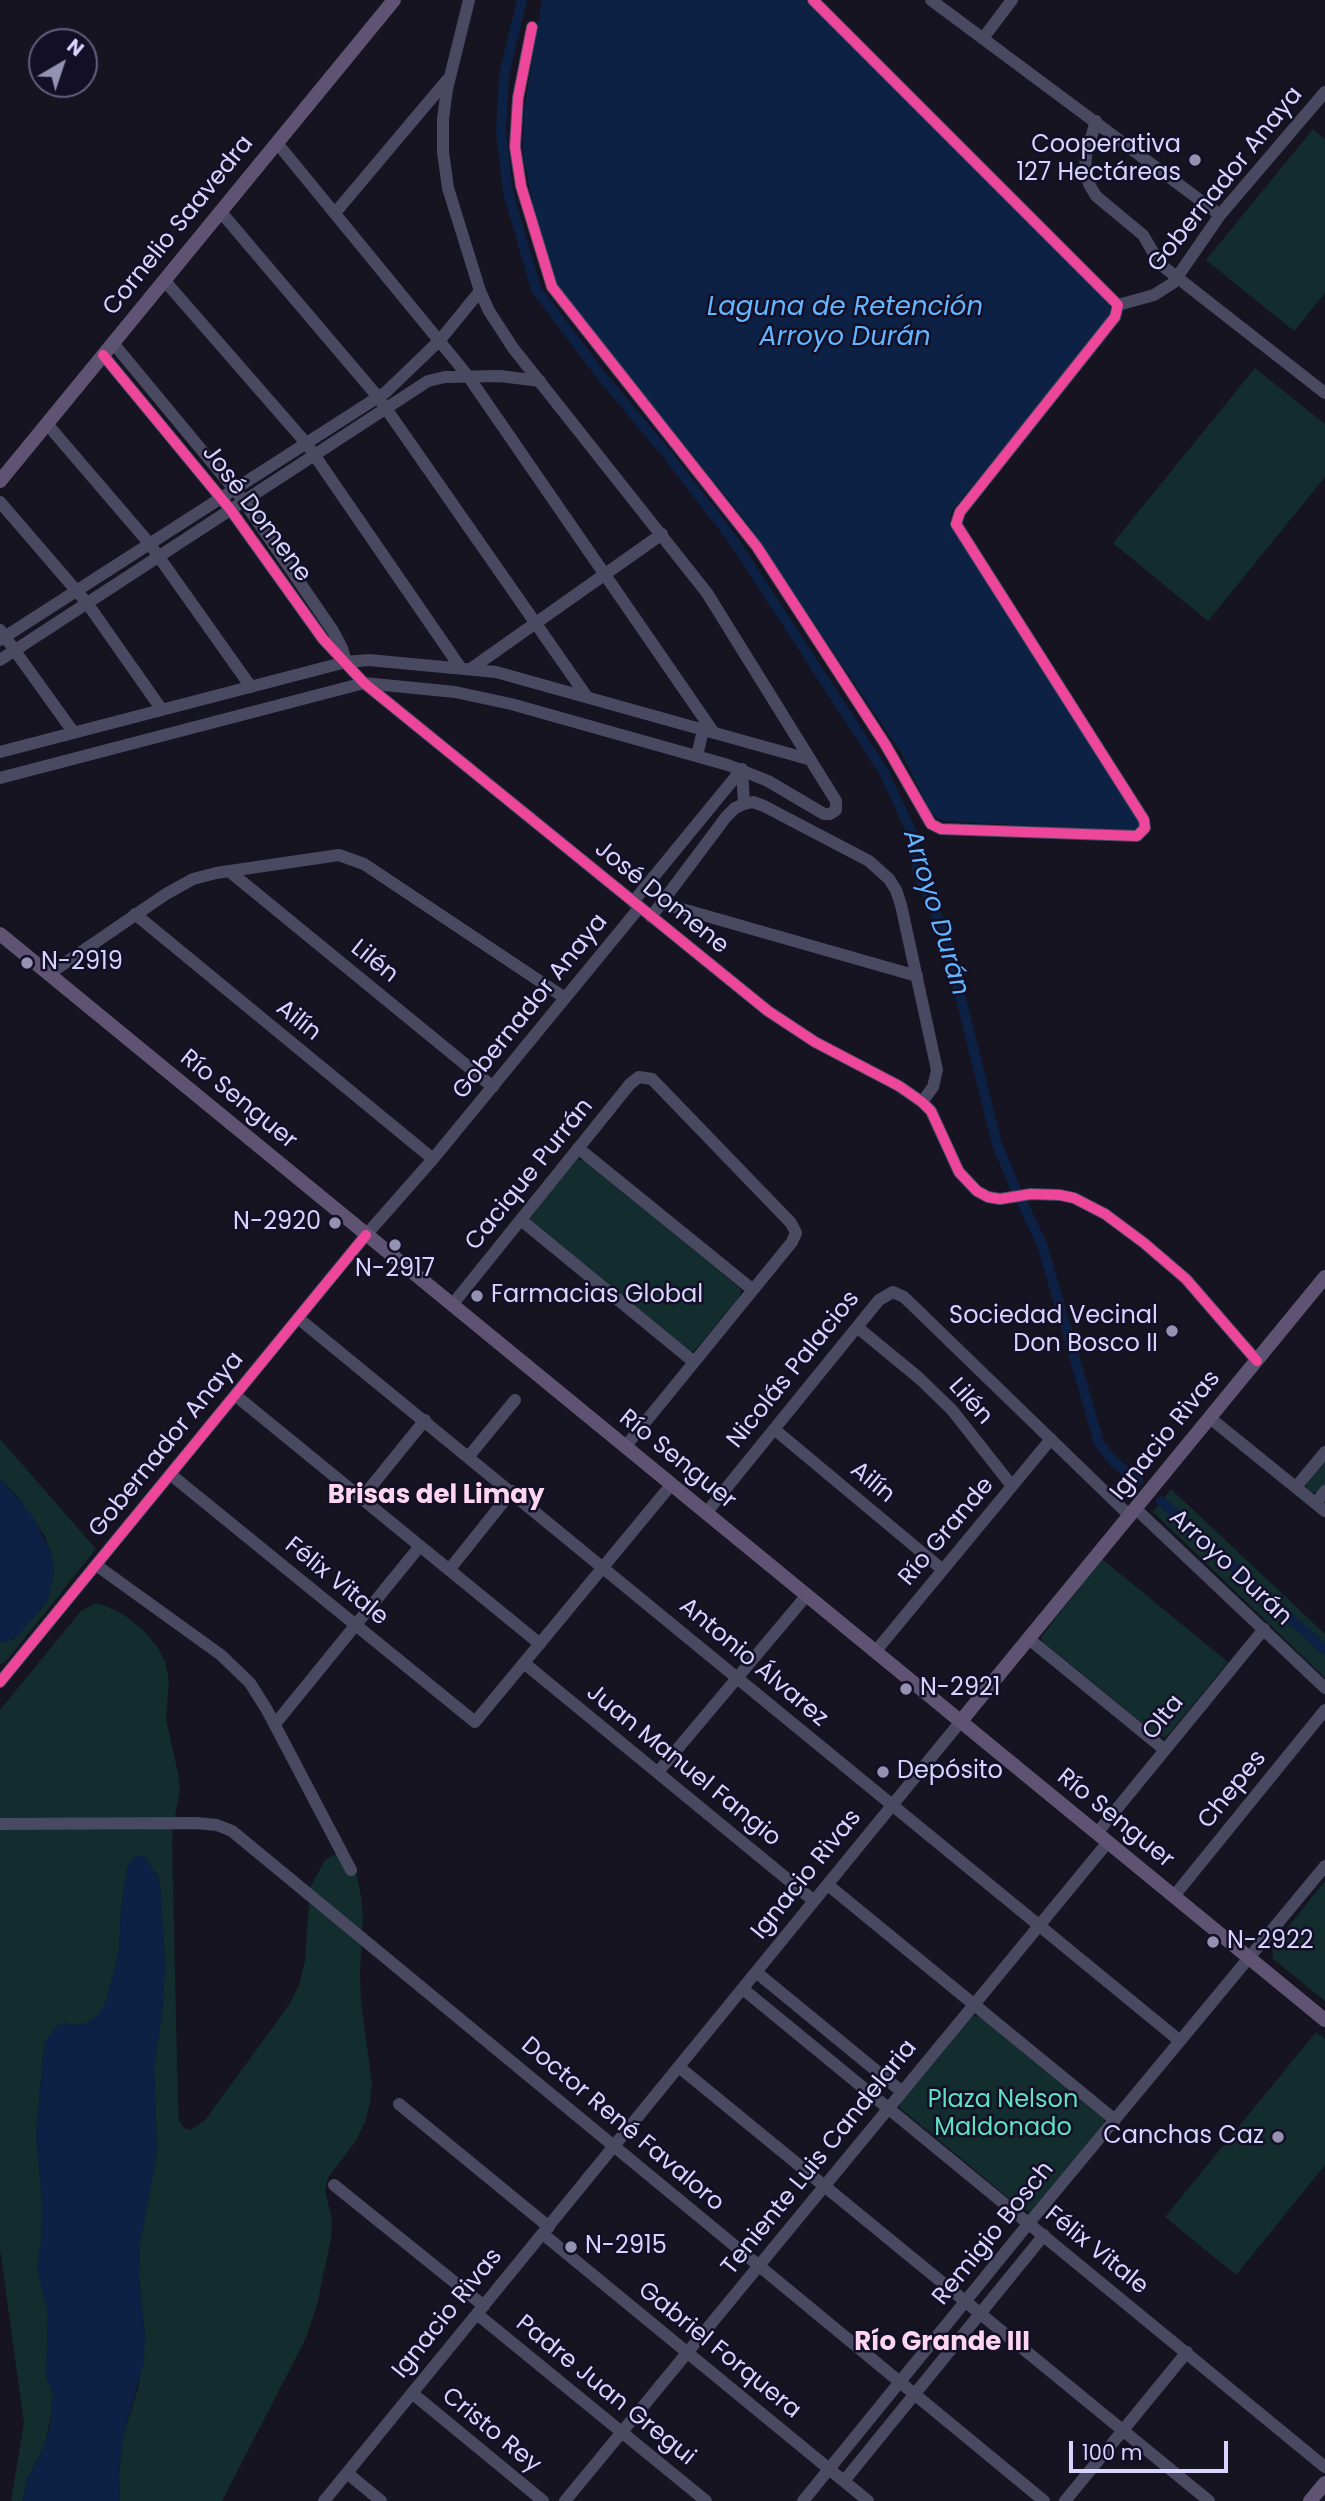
<!DOCTYPE html>
<html>
<head>
<meta charset="utf-8">
<style>
  body { margin:0 }
  #map { position:relative; width:1325px; height:2501px; overflow:hidden; background:#161421; font-family:Poppins,sans-serif }
  canvas { display:block }
  .north { position:absolute; left:28px; top:28px; width:70px; height:70px; box-sizing:border-box; background:#130f26; border:2px solid #625e7d; border-radius:50%; rotate:39deg; font-size:19px; font-weight:700; line-height:28px; text-align:center; color:#d9d4ff }
  .north::after { content:''; display:block; margin:auto; width:24px; height:32px; background:#9591b1; clip-path:polygon(50% 0,100% 100%,50% 72%,0 100%) }
  .scale { position:absolute; left:1069px; top:2441px; width:159px; height:32px; box-sizing:border-box; border:4px solid #d9d4ff; border-top:0; padding-left:9px; font-size:21px; line-height:24px; white-space:nowrap; color:#d9d4ff; -webkit-text-stroke:5px #130f26; paint-order:stroke }
</style>
</head>
<body>
<div id="map">
<canvas width="1325" height="2501"></canvas>
<div class="north">N</div>
<div class="scale">100 m</div>
</div>
<script>
const g = document.querySelector('canvas').getContext('2d');
g.lineJoin = 'round';
function fillPath(path, color) {
  g.fillStyle = color;
  g.fill(path, 'evenodd');
}
function poly(rows) {
  const path = new Path2D();
  for (const r of rows) {
    path.moveTo(r[0], r[1]);
    for (let i = 2; i < r.length; i += 2) path.lineTo(r[i], r[i + 1]);
  }
  return path;
}
function strokePath(path, color, width, dash) {
  g.strokeStyle = color;
  g.lineWidth = width;
  g.lineCap = dash ? 'butt' : 'round';
  g.setLineDash(dash || []);
  g.stroke(path);
}
function label(font, color, halo, rows, align = 'center') {
  g.font = font + ' Poppins,sans-serif';
  g.lineWidth = 5;
  g.setLineDash([]);
  g.textBaseline = 'middle';
  g.strokeStyle = halo;
  g.fillStyle = color;
  for (const [text, x, y, turn = 0] of rows) {
    g.save();
    g.translate(x, y);
    g.rotate((+turn || 0) * Math.PI / 180);
    g.textAlign = isNaN(turn) ? turn : align;
    if (halo) g.strokeText(text, 0, 0);
    g.fillText(text, 0, 0);
    g.restore();
  }
}
const green = poly([
  [1313,129,1325,139,1325,293,1294,331,1206,260],
  [1255,368,1325,424,1325,477,1208,621,1113,543],
  [578,1159,587,1162,740,1288,741,1292,738,1299,694,1351,691,1352,531,1223,529,1219,574,1161],
  [0,1439,96,1549,8,1659,2,1664,0,1664,0,1642,13,1640,40,1610,48,1599,54,1571,51,1553,44,1535,18,1497,0,1478],
  [1325,1460,1325,1485,1319,1492,1311,1493,1306,1487,1307,1482],
  [1171,1489,1325,1634,1325,1678,1153,1512],
  [1102,1559,1228,1662,1169,1734,1164,1737,1157,1735,1044,1643,1041,1637],
  [95,1603,106,1606,124,1615,143,1630,156,1645,165,1661,169,1680,166,1719,179,1778,180,1792,173,1825,172,1844,178,2102,179,2121,184,2128,191,2130,205,2120,289,2005,299,1985,305,1961,310,1888,325,1860,334,1855,343,1853,355,1866,361,1896,363,1916,360,1974,361,2002,372,2083,370,2103,365,2122,357,2139,328,2178,325,2191,332,2219,331,2239,317,2305,306,2338,222,2501,120,2501,119,2474,123,2437,139,2385,145,2336,139,2277,140,2244,157,2152,154,2066,162,2016,165,1965,160,1883,157,1874,134,1857,127,1868,121,1910,119,1950,106,2002,98,2015,86,2024,75,2025,65,2023,46,2041,43,2055,36,2134,42,2203,41,2241,37,2268,48,2312,46,2376,53,2394,52,2411,45,2444,28,2478,22,2501,11,2501,24,2423,0,2249,0,1710,81,1611],
  [1325,1881,1325,2001,1273,1959,1272,1947],
  [972,2015,980,2017,1104,2119,1104,2124,1030,2212,1022,2209,900,2108,900,2102],
  [1316,2032,1325,2039,1325,2165,1236,2275,1165,2217]
]);
const water = poly([
  [542,0,805,0,1109,303,1111,312,1107,320,952,511,949,520,952,528,1142,825,1132,832,946,821,937,818,930,811,902,754,744,519,559,288,551,269,534,211,523,153,524,111],
  [0,1478,32,1515,51,1553,54,1571,48,1599,21,1633,6,1643,0,1642],
  [139,1855,145,1857,150,1863,160,1883,165,1965,162,2016,154,2066,157,2152,140,2244,139,2277,145,2336,144,2362,123,2437,119,2474,120,2501,22,2501,28,2478,45,2444,50,2427,53,2394,46,2376,48,2312,37,2268,41,2241,42,2203,36,2134,43,2055,46,2041,56,2026,65,2023,75,2025,86,2023,98,2015,106,2002,119,1950,121,1910,127,1868,134,1857]
]);
const canal = poly([
  [522,0,504,75,501,133,508,192,536,289,601,375,666,453,734,541,884,772,912,833,918,873,945,934,997,1144,1015,1188],
  [1021,1200,1042,1244,1099,1443,1113,1461,1138,1481],
  [1161,1501,1325,1650]
]);
const minor = poly([
  [931,0,1220,215],
  [532,27,518,98,515,147,521,186,552,287,757,547,885,744,931,824,941,829,1137,836,1145,828,1144,820,956,524,960,512,1115,317,1118,305,813,0],
  [984,37,1012,0],
  [1096,121,1086,155,1085,170,1089,184,1096,196,1143,235,1160,264,1325,393],
  [277,143,468,376,714,733],
  [220,211,378,397,587,697],
  [335,213,447,80],
  [164,280,306,443,460,667],
  [1118,305,1154,295,1173,283,1220,215,1325,92],
  [113,343,243,500,333,631,342,648,346,662],
  [103,355,230,509,323,639,364,683,768,1011,815,1042,899,1086,922,1102,931,1111,959,1172,977,1191,988,1197,1000,1199,1031,1194,1060,1195,1074,1198,1105,1214,1144,1243,1186,1279,1257,1361],
  [47,424,149,543,251,687],
  [0,502,87,603,162,710],
  [0,630,74,733],
  [0,640,386,392,440,340,480,291],
  [0,660,428,381,445,377,500,376,540,381],
  [472,668,662,534],
  [0,752,346,662,369,660,496,672,808,759],
  [697,756,703,730],
  [742,769,744,804],
  [0,778,364,683,455,692,511,704,728,765,768,781,824,814,830,814,836,810,836,801,707,593,513,348,489,311,480,291,448,188,443,152,443,119,447,89,469,0],
  [229,871,493,1087],
  [633,902,742,769],
  [661,903,917,976],
  [135,914,433,1159],
  [651,917,726,817,735,808,744,804,753,802,764,806,869,861,889,879,896,890,901,905,937,1070,933,1087,922,1102],
  [49,974,166,894,193,879,216,873,339,855,364,864,565,998],
  [578,1148,753,1290],
  [521,1220,694,1362],
  [452,1305,630,1084,639,1077,652,1079,791,1223,796,1233,792,1242,625,1447],
  [298,1318,1180,2041],
  [857,1327,919,1378,952,1410,1012,1486],
  [235,1395,540,1644],
  [1210,1418,1325,1511],
  [774,1429,943,1570],
  [469,1456,515,1400],
  [170,1474,475,1722,671,1485],
  [1296,1487,1325,1452],
  [361,1499,425,1420],
  [1316,1503,1325,1491],
  [1136,1509,1325,1688],
  [706,1513,879,1300,893,1292,904,1297,1130,1516],
  [96,1565,221,1655,250,1683,267,1710,351,1870],
  [449,1570,512,1491],
  [1029,1639,1165,1750],
  [875,1652,1051,1439],
  [524,1663,814,1901],
  [0,1682,366,1235,433,1159,639,908],
  [275,1724,420,1546],
  [658,1772,807,1595],
  [0,1824,196,1823,217,1825,232,1831,1044,2501],
  [1097,1833,1264,1629],
  [828,1885,1115,2120],
  [1174,1896,1325,1710],
  [756,1972,901,2091],
  [743,1989,1325,2467],
  [679,2067,1209,2501],
  [399,2104,549,2227],
  [334,2185,484,2306],
  [543,2234,868,2501],
  [477,2314,706,2501],
  [412,2393,543,2501],
  [347,2473,381,2501],
  [844,2481,1044,2235],
  [324,2501,961,1721],
  [565,2501,1108,1842],
  [803,2501,1029,2223,1325,1866],
  [1065,2501,1187,2352]
]);
const major = poly([
  [0,481,394,0],
  [0,934,1325,2020],
  [961,1721,1325,1277],
  [1310,2501,1325,2483]
]);
const cycleway = poly([
  [532,27,518,98,515,147,521,186,552,287,757,547,885,744,931,824,941,829,1137,836,1145,828,1144,820,956,524,960,512,1115,317,1118,305,813,0],
  [103,355,230,509,323,639,364,683,768,1011,815,1042,899,1086,922,1102,931,1111,959,1172,977,1191,988,1197,1000,1199,1031,1194,1060,1195,1074,1198,1105,1214,1144,1243,1186,1279,1257,1361],
  [0,1682,366,1235]
]);
const markers = [
  [1195,160,7,"#9591b1"],
  [27,963,7,"#9591b1"],
  [335,1223,7,"#9591b1"],
  [395,1245,7,"#9591b1"],
  [477,1296,7,"#9591b1"],
  [1172,1331,7,"#9591b1"],
  [906,1689,7,"#9591b1"],
  [883,1772,7,"#9591b1"],
  [1213,1942,7,"#9591b1"],
  [1278,2137,7,"#9591b1"],
  [571,2247,7,"#9591b1"]
];
const poiNames = [
  ["Cooperativa",1181,146,"right"],
  ["127 Hectáreas",1181,174,"right"],
  ["N-2919",41,963],
  ["N-2920",321,1223,"right"],
  ["N-2917",395,1270,"center"],
  ["Farmacias Global",491,1296],
  ["Sociedad Vecinal",1158,1317,"right"],
  ["Don Bosco II",1158,1345,"right"],
  ["N-2921",920,1689],
  ["Depósito",897,1772],
  ["N-2922",1227,1942],
  ["Canchas Caz",1264,2137,"right"],
  ["N-2915",585,2247]
];
const streetNames = [
  ["Gobernador Anaya",1226,180,-51],
  ["Cornelio Saavedra",179,226,-51],
  ["José Domene",256,514,53],
  ["José Domene",661,898,39],
  ["Lilén",374,962,39],
  ["Gobernador Anaya",531,1007,-51],
  ["Ailín",298,1021,39],
  ["Río Senguer",238,1100,39],
  ["Cacique Purrán",530,1175,-51],
  ["Nicolás Palacios",794,1370,-51],
  ["Lilén",970,1402,48],
  ["Ignacio Rivas",1166,1436,-51],
  ["Gobernador Anaya",167,1445,-51],
  ["Río Senguer",677,1460,39],
  ["Ailín",872,1483,40],
  ["Río Grande",947,1532,-50],
  ["Arroyo Durán",1230,1568,43],
  ["Félix Vitale",336,1582,39],
  ["Antonio Álvarez",753,1663,40],
  ["Olta",1164,1718,-51],
  ["Juan Manuel Fangio",683,1766,39],
  ["Chepes",1233,1790,-51],
  ["Río Senguer",1115,1819,39],
  ["Ignacio Rivas",807,1875,-51],
  ["Doctor René Favaloro",622,2125,40],
  ["Teniente Luis Candelaria",820,2158,-51],
  ["Remigio Bosch",994,2234,-51],
  ["Félix Vitale",1096,2251,39],
  ["Ignacio Rivas",448,2314,-51],
  ["Gabriel Forquera",719,2351,39],
  ["Padre Juan Gregui",605,2391,39],
  ["Cristo Rey",491,2431,39]
];
const parkNames = [
  ["Plaza Nelson",1003,2101],
  ["Maldonado",1003,2129]
];
const waterNames = [
  ["Laguna de Retención",845,308],
  ["Arroyo Durán",845,338],
  ["Arroyo Durán",935,913,73]
];
const neighbourhoodNames = [
  ["Brisas del Limay",436,1496],
  ["Río Grande III",942,2343]
];
fillPath(green, '#132c2d');
fillPath(water, '#0d2144');
strokePath(canal, '#0d2144', 10);
strokePath(minor, '#4a4962', 12);
strokePath(major, '#5e5373', 14);
strokePath(cycleway, '#ed469a', 10);
for (const [x, y, r, color] of markers) {
  const dot = new Path2D();
  dot.arc(x, y, r, 0, 2 * Math.PI);
  g.fillStyle = color;
  g.fill(dot);
  strokePath(dot, '#130f26', 2.5);
}
label('24px', '#d9d4ff', '#130f26', poiNames, 'left');
label('24px', '#d9d4ff', '#130f26', streetNames);
label('24px', '#5fe0c0', '#130f26', parkNames);
label('italic 26px', '#62b6ff', '#130f26', waterNames);
label('bold 26px', '#ffd6f0', '#130f26', neighbourhoodNames);
</script>
</body>
</html>
